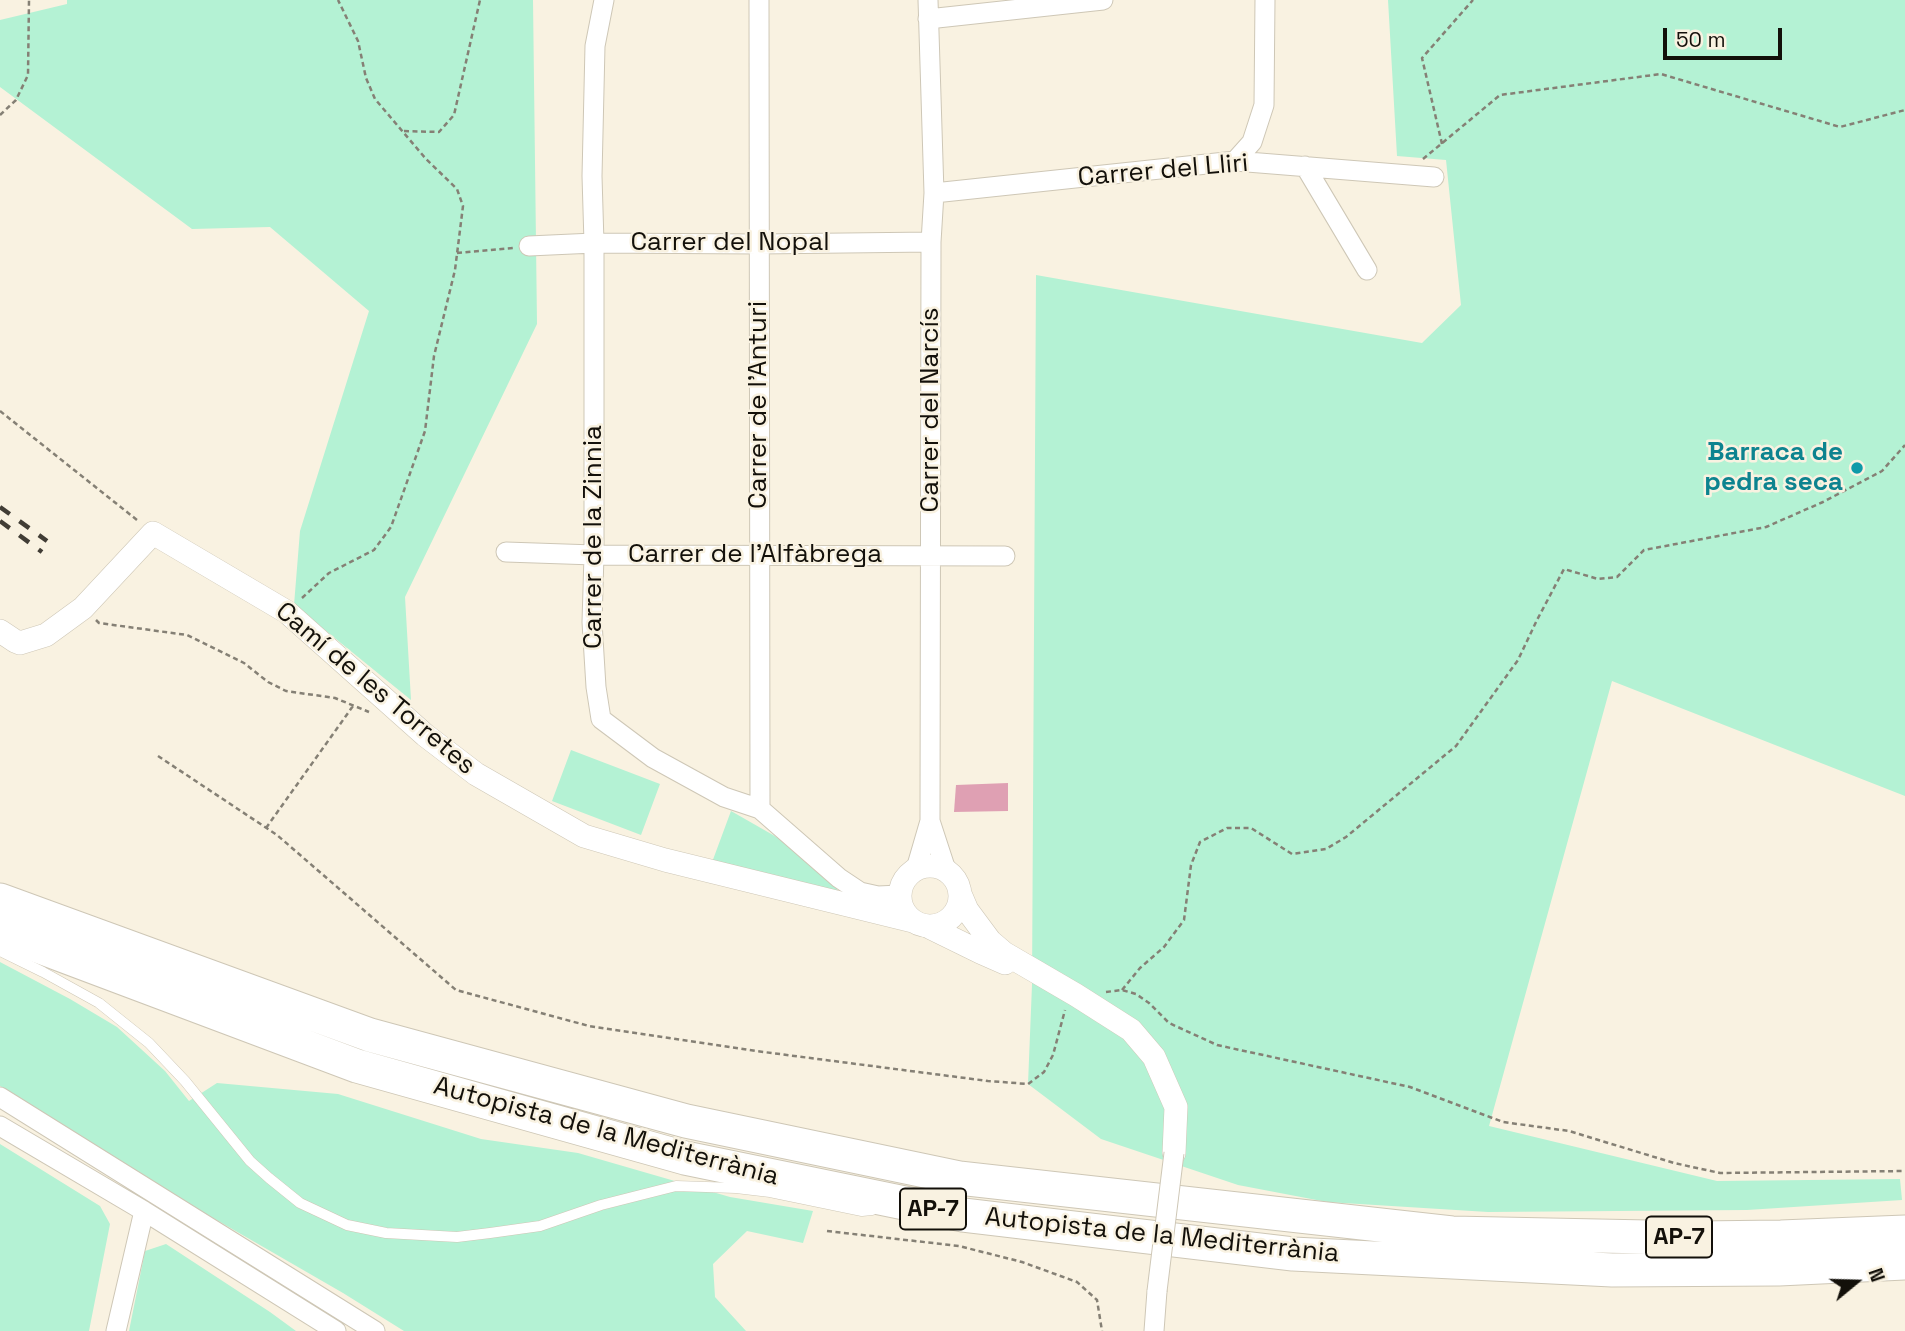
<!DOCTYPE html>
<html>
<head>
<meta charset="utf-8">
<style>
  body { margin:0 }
  #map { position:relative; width:1905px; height:1331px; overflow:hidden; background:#f9f2e1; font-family:"Space Grotesk",sans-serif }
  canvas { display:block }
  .north { position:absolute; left:1821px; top:1247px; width:70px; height:70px; -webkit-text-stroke:5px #f9f2e1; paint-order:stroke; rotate:71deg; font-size:19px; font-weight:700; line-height:28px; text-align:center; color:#13100a }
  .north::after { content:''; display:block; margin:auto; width:24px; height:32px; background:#13100a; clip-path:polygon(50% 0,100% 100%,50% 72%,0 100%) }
  .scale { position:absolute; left:1663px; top:28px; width:119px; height:32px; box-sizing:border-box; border:4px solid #13100a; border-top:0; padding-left:9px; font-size:21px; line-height:24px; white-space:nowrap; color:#13100a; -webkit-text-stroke:5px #f9f2e1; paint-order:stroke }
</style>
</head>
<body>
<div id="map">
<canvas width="1905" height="1331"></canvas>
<div class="north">N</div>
<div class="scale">50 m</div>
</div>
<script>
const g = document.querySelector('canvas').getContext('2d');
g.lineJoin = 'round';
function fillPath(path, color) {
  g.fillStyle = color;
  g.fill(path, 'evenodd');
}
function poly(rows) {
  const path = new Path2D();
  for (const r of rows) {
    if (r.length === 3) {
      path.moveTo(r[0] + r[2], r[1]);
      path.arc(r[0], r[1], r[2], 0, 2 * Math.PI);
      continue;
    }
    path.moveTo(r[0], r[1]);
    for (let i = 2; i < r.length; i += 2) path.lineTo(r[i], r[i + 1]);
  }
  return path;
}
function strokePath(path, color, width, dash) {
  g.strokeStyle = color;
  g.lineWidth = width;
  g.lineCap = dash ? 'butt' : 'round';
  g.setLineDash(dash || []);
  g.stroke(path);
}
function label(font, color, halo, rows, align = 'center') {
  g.font = font + ' "Space Grotesk",sans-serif';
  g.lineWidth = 5;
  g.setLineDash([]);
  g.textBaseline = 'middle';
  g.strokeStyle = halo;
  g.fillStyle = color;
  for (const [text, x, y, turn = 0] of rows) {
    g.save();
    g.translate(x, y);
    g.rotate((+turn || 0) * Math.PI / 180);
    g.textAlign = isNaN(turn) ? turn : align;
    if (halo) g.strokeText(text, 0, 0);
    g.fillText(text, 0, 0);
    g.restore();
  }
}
const green = poly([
  [67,0,533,0,537,324,405,597,411,700,294,605,300,531,369,311,270,227,192,229,0,87,0,20,67,4],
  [1388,0,1905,0,1905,796,1612,681,1489,1126,1717,1181,1900,1179,1902,1200,1747,1210,1488,1212,1327,1202,1238,1185,1101,1139,1028,1084,1032,985,1036,275,1422,343,1461,305,1446,160,1397,156],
  [571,750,660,784,641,835,552,801],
  [731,811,773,835,844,881,828,901,711,865],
  [0,962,70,999,117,1027,165,1071,189,1101,217,1083,338,1094,481,1139,578,1153,730,1197,813,1211,803,1243,747,1231,713,1264,715,1297,746,1331,404,1331,343,1293,194,1207,0,1086],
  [0,1144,100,1206,110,1224,89,1331,0,1331],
  [166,1244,270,1312,296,1331,129,1331,145,1251]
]);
const building = poly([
  [1008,783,1008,811,954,812,956,785]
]);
const path = poly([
  [0,115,16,100,28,75,29,0],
  [404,131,439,132,454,115,480,0],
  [1442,144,1422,58,1473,0],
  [1423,159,1500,95,1661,74,1840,127,1905,110],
  [457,253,513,248],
  [0,411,137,520],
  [302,598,329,573,374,550,391,527,425,431,434,356,455,270,463,206,457,189,426,159,375,99,366,78,358,41,338,0],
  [96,620,99,623,187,635,244,663,268,682,286,691,335,698,369,712],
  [158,756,277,835,456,990,589,1026,756,1051,988,1081,1028,1084,1044,1072,1053,1055,1065,1010],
  [266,828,353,706],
  [1122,990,1140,968,1164,947,1184,920,1191,865,1200,842,1227,828,1251,828,1292,854,1326,849,1346,837,1456,746,1518,660,1537,620,1564,569,1598,579,1617,577,1644,550,1766,527,1823,502,1882,471,1905,445],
  [1106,992,1122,990,1136,994,1149,1003,1169,1023,1217,1045,1410,1087,1503,1122,1569,1131,1674,1163,1720,1173,1905,1171],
  [827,1231,959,1246,1022,1262,1077,1282,1097,1300,1102,1331]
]);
const service = poly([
  [0,951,43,972,99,1003,149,1043,185,1081,250,1161,269,1178,300,1203,347,1225,386,1233,457,1237,490,1233,540,1226,601,1205,676,1186,736,1188,770,1192,862,1211,872,1210]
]);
const minor = poly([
  [604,0,595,46,592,176,594,243,594,555,592,622,596,687,601,719,653,758,724,797,760,809,839,878,860,892,878,896,900,895],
  [759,0,760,809],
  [928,0,934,193,931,242,930,821,946,870],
  [928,19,1103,0],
  [1235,161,1252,142,1264,105,1265,0],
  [1305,166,1367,270],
  [934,193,1235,161,1434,177],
  [529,246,594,243,760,244,931,242],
  [506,552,594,555,1005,556],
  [916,869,930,821],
  [0,1097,375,1331],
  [0,1126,144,1211,336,1331],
  [116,1331,144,1211],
  [1154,1331,1157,1291]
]);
const tertiary = poly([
  [0,631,15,641,20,643,46,635,83,608,153,533,287,612,425,735,476,774,584,836,665,860,913,921],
  [930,896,30],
  [961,896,967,910,990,941,1004,953,1076,995,1131,1030,1154,1057,1176,1107,1174,1153],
  [927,926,980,952,1005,963]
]);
const motorway = poly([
  [0,900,370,1035,686,1121,959,1178,1452,1233,1697,1238,1781,1237,1905,1232],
  [0,932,357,1066,685,1158,963,1215,1293,1254,1612,1270,1779,1269,1905,1263]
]);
const rail = poly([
  [0,507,47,541],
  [0,521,42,552]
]);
const minorBridge = poly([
  [1157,1291,1174,1153]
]);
const markers = [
  [1857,468,7,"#0f9aa8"]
];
const shields = [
  [933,1209,66],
  [1679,1237,66]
];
const shieldNames = [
  ["AP-7",933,1209],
  ["AP-7",1679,1237]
];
const streetNames = [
  ["Carrer del Lliri",1163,171,-5],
  ["Carrer del Nopal",730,243],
  ["Carrer de l'Anturi",759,405,-90],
  ["Carrer del Narcís",931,410,-90],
  ["Carrer de la Zinnia",594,537,-90],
  ["Carrer de l'Alfàbrega",755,555],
  ["Camí de les Torretes",375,689,40],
  ["Autopista de la Mediterrània",606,1132,15],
  ["Autopista de la Mediterrània",1162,1236,6]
];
const cultureNames = [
  ["Barraca de",1843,453],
  ["pedra seca",1843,483]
];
fillPath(green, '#b4f2d4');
fillPath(building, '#dfa0b3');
strokePath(service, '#cec7b6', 11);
strokePath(minor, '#cec7b6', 21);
strokePath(tertiary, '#cec7b6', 24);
strokePath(motorway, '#cec7b6', 35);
strokePath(path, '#858075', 2.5, [5, 3.5]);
strokePath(service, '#fff', 10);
strokePath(minor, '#fff', 19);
strokePath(tertiary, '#fff', 23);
strokePath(motorway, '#fff', 33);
strokePath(rail, '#413d35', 4.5, [12, 12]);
strokePath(minorBridge, '#cec7b6', 21, []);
strokePath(minorBridge, '#fff', 19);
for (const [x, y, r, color] of markers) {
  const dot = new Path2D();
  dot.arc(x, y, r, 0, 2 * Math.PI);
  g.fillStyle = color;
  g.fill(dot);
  strokePath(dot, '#f9f2e1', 2.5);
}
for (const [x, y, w] of shields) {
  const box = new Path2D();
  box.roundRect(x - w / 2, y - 20.5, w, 41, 5);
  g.fillStyle = '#f9f2e1';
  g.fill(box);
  strokePath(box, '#13100a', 2);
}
label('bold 24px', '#13100a', null, shieldNames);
label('26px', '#13100a', '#f9f2e1', streetNames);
label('bold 26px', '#0d838f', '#f9f2e1', cultureNames, 'right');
</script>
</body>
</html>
